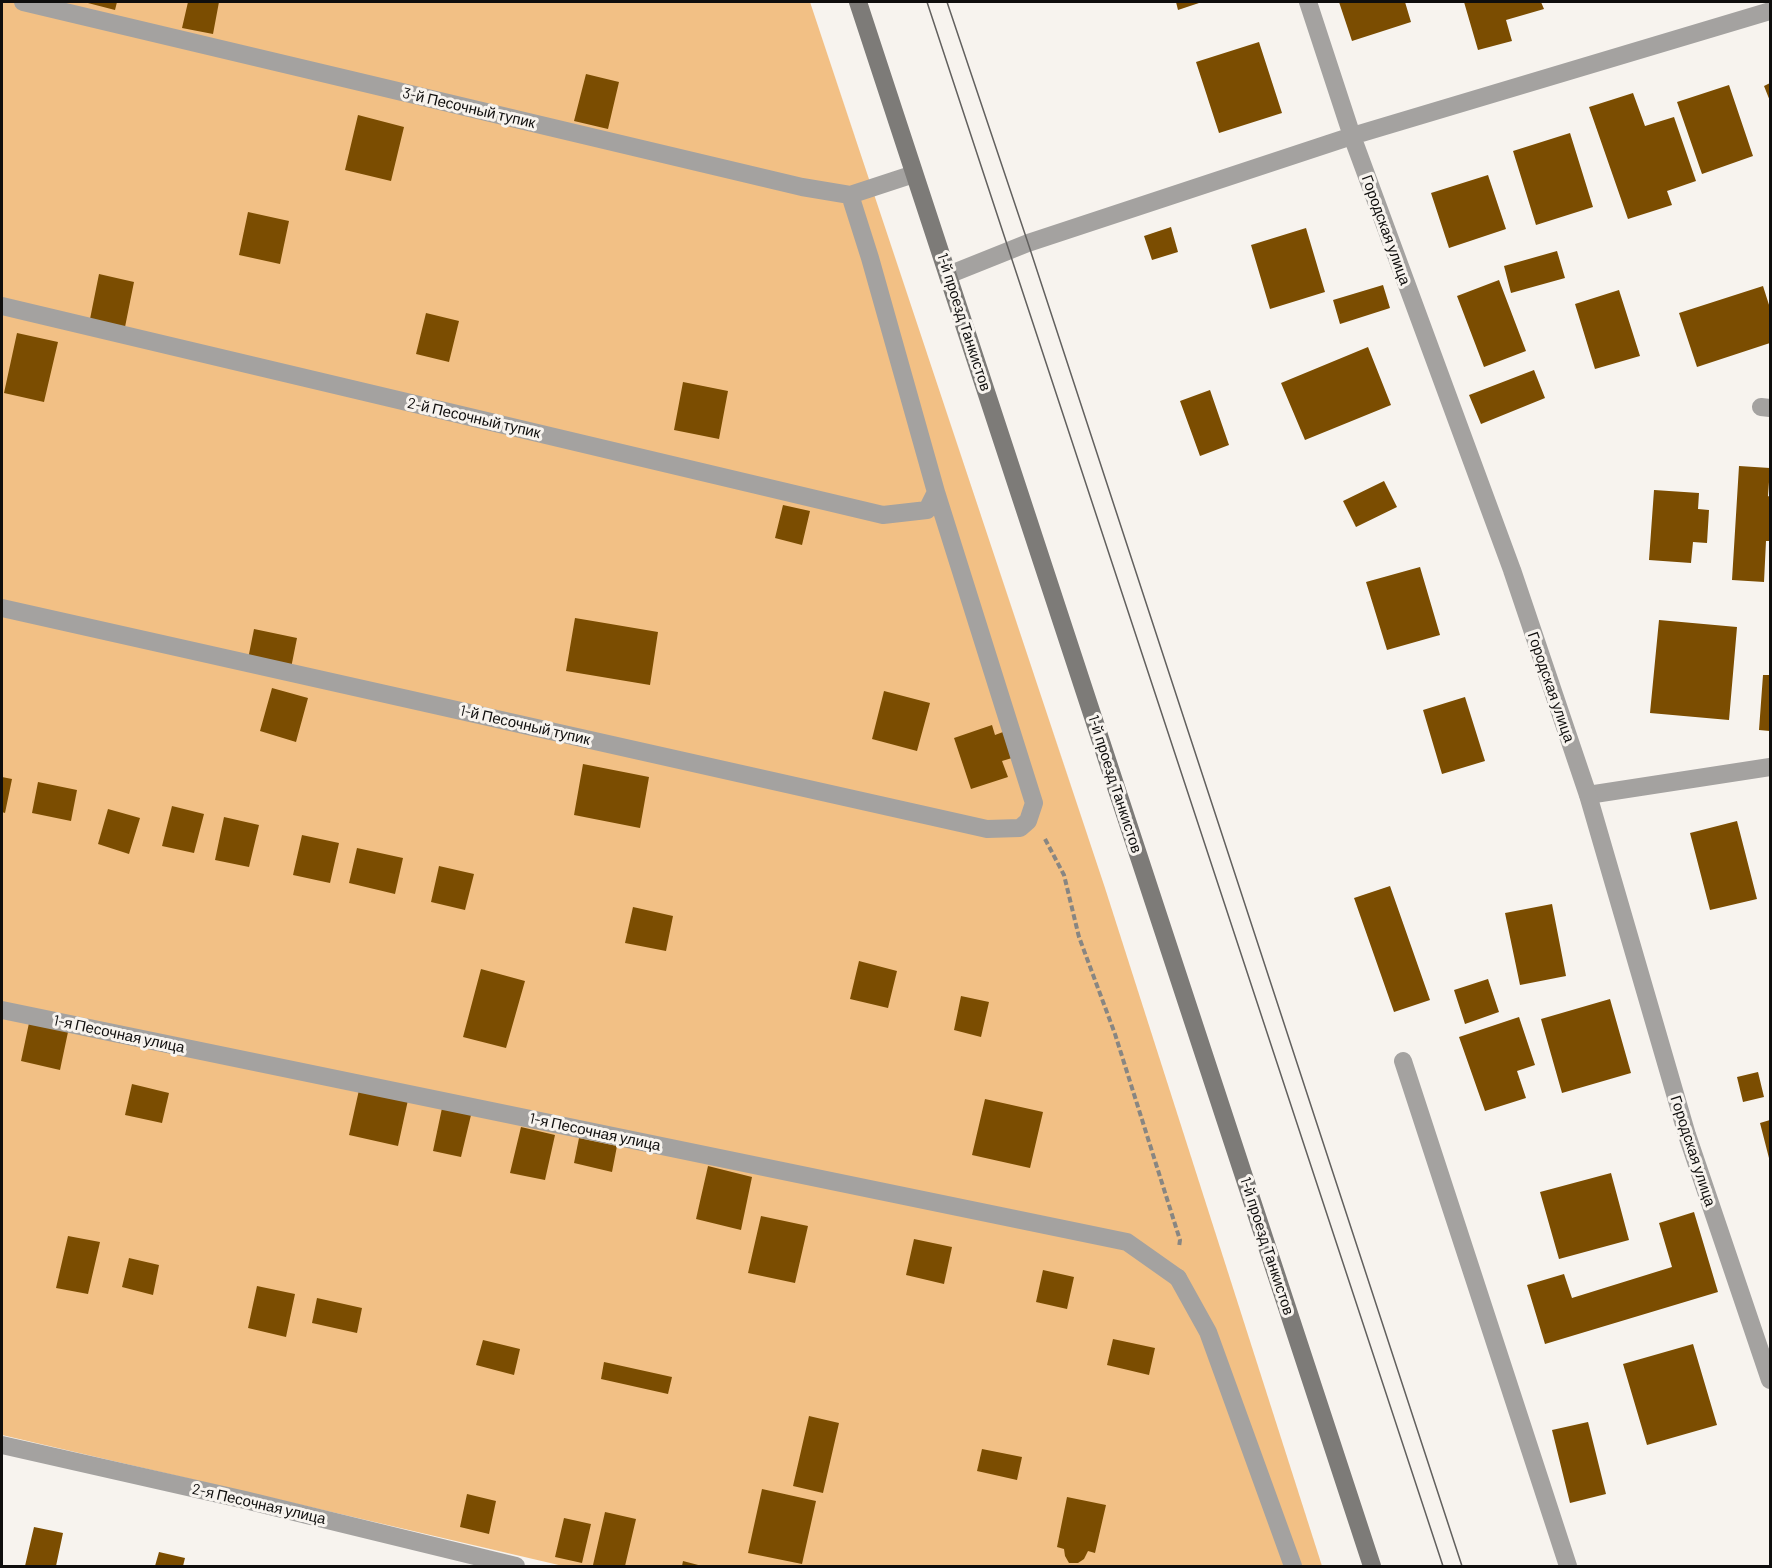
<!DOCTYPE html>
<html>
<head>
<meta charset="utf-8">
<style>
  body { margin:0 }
  #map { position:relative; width:1772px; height:1568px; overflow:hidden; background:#f7f3ee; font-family:Barlow,sans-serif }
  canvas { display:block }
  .frame { position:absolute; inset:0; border:3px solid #0f0e0d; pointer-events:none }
</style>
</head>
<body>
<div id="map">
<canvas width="1772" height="1568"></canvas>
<div class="frame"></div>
</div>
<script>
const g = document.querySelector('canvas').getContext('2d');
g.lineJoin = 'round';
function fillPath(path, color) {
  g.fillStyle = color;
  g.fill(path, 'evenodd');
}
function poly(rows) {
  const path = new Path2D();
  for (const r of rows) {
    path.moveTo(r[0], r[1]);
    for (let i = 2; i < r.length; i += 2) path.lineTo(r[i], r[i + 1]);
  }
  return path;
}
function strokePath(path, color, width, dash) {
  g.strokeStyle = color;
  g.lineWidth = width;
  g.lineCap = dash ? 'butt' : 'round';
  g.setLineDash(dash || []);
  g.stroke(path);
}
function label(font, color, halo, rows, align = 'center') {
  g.font = font + ' Barlow,sans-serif';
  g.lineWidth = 6;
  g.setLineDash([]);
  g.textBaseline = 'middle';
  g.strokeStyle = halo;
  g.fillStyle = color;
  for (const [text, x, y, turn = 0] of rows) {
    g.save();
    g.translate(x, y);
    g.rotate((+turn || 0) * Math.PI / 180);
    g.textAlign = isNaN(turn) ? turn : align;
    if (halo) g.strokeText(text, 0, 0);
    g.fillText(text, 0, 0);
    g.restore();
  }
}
const green = poly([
  [2,2,810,2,1105,888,1322,1566,563,1566,2,1435]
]);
const building = poly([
  [84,2,117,2,115,10],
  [188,2,219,2,213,34,182,28],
  [1176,2,1202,2,1178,10],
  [1339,2,1405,2,1411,22,1352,41],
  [1464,2,1541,2,1544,9,1506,20,1512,41,1478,50],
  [1259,42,1282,113,1219,133,1196,62],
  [586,74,619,82,608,129,574,121],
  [1770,83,1770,101,1764,86],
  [1729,85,1753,156,1702,174,1677,102],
  [1633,93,1645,126,1674,117,1696,181,1667,191,1672,205,1628,219,1589,107],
  [358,115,404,127,391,181,345,170],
  [1570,133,1593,207,1536,225,1513,151],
  [1488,175,1506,229,1449,248,1431,193],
  [248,212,289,221,280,264,239,255],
  [1171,227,1178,252,1152,260,1144,236],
  [1306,228,1325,292,1270,309,1251,245],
  [1557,251,1565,278,1511,293,1504,266],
  [99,274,134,282,125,327,90,319],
  [1499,280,1526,351,1484,367,1457,296],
  [1383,285,1390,308,1340,324,1333,300],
  [1763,286,1770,308,1770,343,1697,367,1679,313],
  [1619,290,1640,356,1595,369,1575,304],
  [426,313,459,321,449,362,416,354],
  [17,333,58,342,44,402,4,393],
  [1368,347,1391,405,1305,440,1281,383],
  [1534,370,1545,398,1481,424,1469,395],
  [683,382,728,391,719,439,674,430],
  [1210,390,1229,445,1200,456,1180,401],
  [1739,466,1770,468,1768,496,1770,497,1770,541,1766,541,1764,582,1732,580],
  [1384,481,1397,507,1356,527,1343,501],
  [1654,490,1699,493,1698,509,1709,510,1707,543,1693,542,1691,563,1649,560],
  [783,505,810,511,802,545,775,538],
  [1420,567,1440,635,1387,650,1366,582],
  [575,618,658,632,650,685,566,671],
  [1659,620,1737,627,1729,720,1650,713],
  [254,629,297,638,291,668,248,659],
  [1763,675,1770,675,1770,731,1759,730],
  [272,688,308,698,296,742,260,731],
  [884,691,930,703,917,751,872,739],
  [1465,697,1485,761,1442,774,1423,710],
  [992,725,995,735,1003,732,1012,758,1002,761,1008,777,971,789,954,738],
  [583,764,649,777,640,828,574,815],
  [2,777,12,779,5,813,2,812],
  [38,782,77,790,71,821,32,813],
  [172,806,204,814,194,853,162,846],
  [108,809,140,818,129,854,98,844],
  [224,817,259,825,249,867,215,860],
  [1737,821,1757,899,1710,910,1690,833],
  [302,835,339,843,330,883,293,875],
  [357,848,403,858,395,894,349,883],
  [439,866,474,874,465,910,431,902],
  [1390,886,1430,1000,1394,1012,1354,898],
  [1552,904,1566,976,1520,985,1505,913],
  [633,907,673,916,666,951,625,943],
  [859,961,897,971,888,1008,850,999],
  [481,969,525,981,506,1048,463,1037],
  [1488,979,1499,1012,1465,1024,1454,990],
  [961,996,989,1002,981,1037,954,1030],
  [1610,999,1631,1073,1562,1093,1541,1019],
  [1519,1017,1535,1065,1517,1071,1526,1098,1485,1111,1459,1037],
  [29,1023,68,1032,60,1070,21,1061],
  [1758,1072,1764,1097,1743,1102,1737,1077],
  [132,1084,169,1093,162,1123,125,1115],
  [359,1090,408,1100,398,1146,349,1135],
  [985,1099,1043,1112,1030,1168,972,1155],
  [442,1108,471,1115,461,1157,433,1151],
  [1770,1120,1770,1162,1760,1123],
  [521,1127,555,1135,545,1180,510,1173],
  [579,1138,617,1146,612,1172,574,1163],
  [708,1166,752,1177,741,1230,696,1219],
  [1611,1173,1629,1240,1559,1259,1540,1192],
  [1694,1212,1718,1292,1545,1344,1527,1285,1564,1274,1572,1298,1672,1267,1659,1223],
  [761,1216,808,1226,795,1283,748,1273],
  [68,1236,100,1242,88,1294,56,1288],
  [914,1239,952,1247,944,1284,906,1275],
  [129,1258,159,1265,153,1295,122,1287],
  [1043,1270,1074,1277,1067,1309,1036,1302],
  [257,1286,295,1294,286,1337,248,1328],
  [317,1298,362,1308,357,1333,312,1323],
  [1113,1339,1155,1348,1149,1375,1107,1365],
  [483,1340,520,1349,514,1375,476,1365],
  [1693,1344,1717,1425,1647,1445,1623,1364],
  [604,1362,672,1377,668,1394,601,1379],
  [809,1416,839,1423,823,1493,793,1486],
  [1588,1422,1606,1494,1570,1503,1552,1430],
  [982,1449,1022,1457,1017,1480,977,1471],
  [762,1489,816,1501,802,1564,748,1553],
  [467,1494,496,1501,489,1534,460,1527],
  [1067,1497,1106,1505,1095,1553,1088,1551,1084,1559,1078,1563,1069,1563,1065,1556,1064,1549,1057,1547],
  [605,1512,636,1519,625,1566,593,1565],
  [564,1518,591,1524,582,1563,555,1557],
  [34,1527,63,1533,56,1566,25,1566],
  [159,1552,185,1558,183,1566,155,1566],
  [683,1561,702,1566,682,1566]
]);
const path = poly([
  [1045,839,1064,875,1079,937,1115,1034,1180,1240,1179,1247]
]);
const lane = poly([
  [23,2,802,187,850,195,914,174],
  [2,306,883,515,927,510,936,492],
  [1761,407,1770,408],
  [2,608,987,829,1020,828,1028,821,1034,803,936,492,870,258,850,195],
  [1588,795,1770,767],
  [2,1010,1127,1242,1178,1278]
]);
const street = poly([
  [1308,2,1352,136,1512,570,1588,795,1687,1135,1770,1380],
  [948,275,1028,243,1352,136,1770,11],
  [1403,1061,1568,1566],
  [1178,1278,1208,1332,1293,1566],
  [2,1445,245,1500,516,1566]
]);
const secondary = poly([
  [858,2,1372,1566]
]);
const tram = poly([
  [927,2,1443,1566],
  [947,2,1028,243,1462,1566]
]);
const streetNames = [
  ["3-й Песочный тупик",469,108,13],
  ["Городская улица",1386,230,70],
  ["1-й проезд Танкистов",964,322,72],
  ["2-й Песочный тупик",474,418,13],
  ["Городская улица",1551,687,71],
  ["1-й Песочный тупик",525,725,13],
  ["1-й проезд Танкистов",1115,784,72],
  ["1-я Песочная улица",119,1034,12],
  ["1-я Песочная улица",595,1132,12],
  ["Городская улица",1693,1151,72],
  ["1-й проезд Танкистов",1267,1246,72],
  ["2-я Песочная улица",259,1504,13]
];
fillPath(green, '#f2c085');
fillPath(building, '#7b4d01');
strokePath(path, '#888682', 4, [6, 3]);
strokePath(lane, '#a4a2a0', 18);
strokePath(street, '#a4a2a0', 18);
strokePath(secondary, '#7d7b78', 18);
strokePath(tram, '#62605e', 1.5);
label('15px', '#0f0e0d', '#f7f3ee', streetNames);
</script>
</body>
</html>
